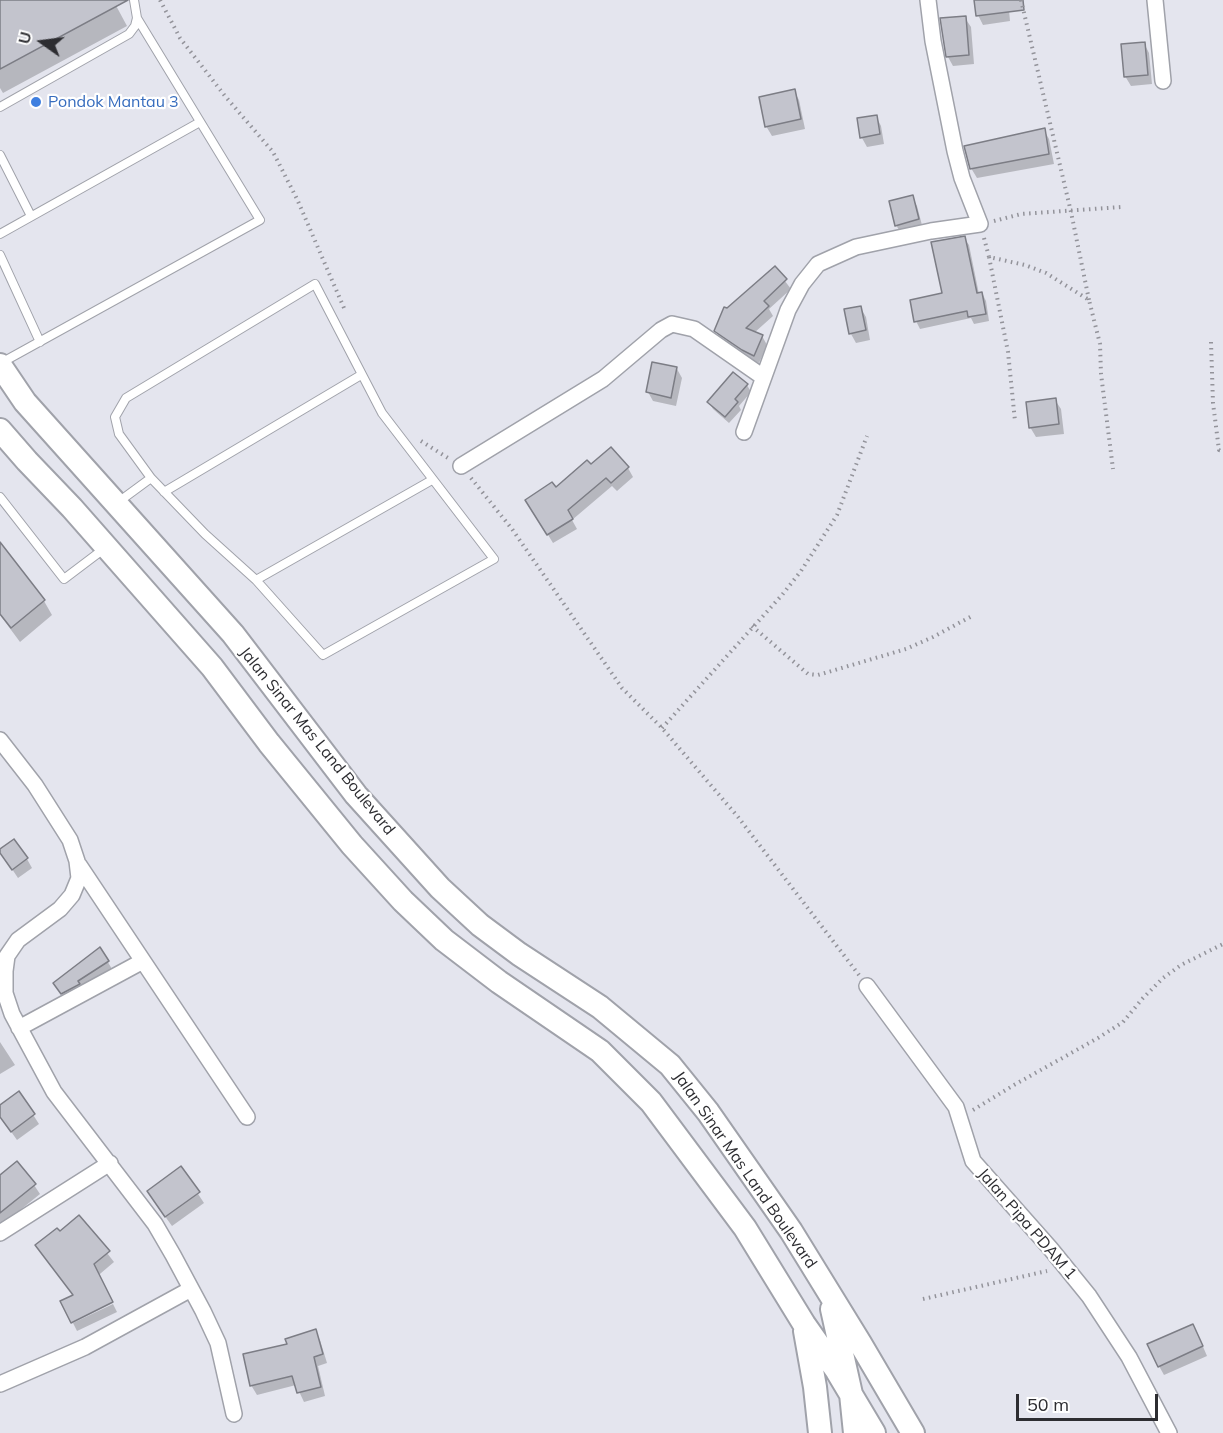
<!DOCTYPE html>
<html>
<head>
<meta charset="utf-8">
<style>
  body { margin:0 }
  #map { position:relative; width:1223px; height:1433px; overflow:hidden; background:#e4e5ee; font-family:Mulish,sans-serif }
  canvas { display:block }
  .north { position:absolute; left:12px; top:12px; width:60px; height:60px; -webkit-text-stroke:4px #fff; paint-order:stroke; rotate:284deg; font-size:16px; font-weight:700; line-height:24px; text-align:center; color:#2d2d31 }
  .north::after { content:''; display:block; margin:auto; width:21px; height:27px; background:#2d2d31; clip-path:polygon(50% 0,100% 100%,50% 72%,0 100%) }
  .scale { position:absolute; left:1016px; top:1394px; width:142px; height:27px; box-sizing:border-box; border:3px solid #2d2d31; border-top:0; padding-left:8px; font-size:18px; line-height:21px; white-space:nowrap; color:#2d2d31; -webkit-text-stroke:4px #fff; paint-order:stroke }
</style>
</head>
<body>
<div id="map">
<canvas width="1223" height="1433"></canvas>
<div class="north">U</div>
<div class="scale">50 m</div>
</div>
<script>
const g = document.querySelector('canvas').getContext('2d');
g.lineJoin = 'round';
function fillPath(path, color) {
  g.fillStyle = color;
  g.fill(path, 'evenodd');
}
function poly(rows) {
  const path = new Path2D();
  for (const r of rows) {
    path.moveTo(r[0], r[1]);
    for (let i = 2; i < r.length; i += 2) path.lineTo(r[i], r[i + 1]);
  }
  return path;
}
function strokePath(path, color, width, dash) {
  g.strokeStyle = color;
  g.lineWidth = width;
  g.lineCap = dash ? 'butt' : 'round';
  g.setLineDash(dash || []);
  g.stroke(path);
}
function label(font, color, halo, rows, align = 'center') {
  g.font = font + ' Mulish,sans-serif';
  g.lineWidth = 4.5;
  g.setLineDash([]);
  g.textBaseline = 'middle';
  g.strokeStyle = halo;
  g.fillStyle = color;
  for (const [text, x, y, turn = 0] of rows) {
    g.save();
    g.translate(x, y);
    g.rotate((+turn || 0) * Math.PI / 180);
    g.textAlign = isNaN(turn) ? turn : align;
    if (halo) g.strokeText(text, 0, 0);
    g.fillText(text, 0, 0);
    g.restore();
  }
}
const shadow = poly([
  [0,0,113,0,127,26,3,93,0,88],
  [976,0,1008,0,1010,21,983,25,978,15],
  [965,18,971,27,974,64,953,66,948,57],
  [1144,43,1149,53,1152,84,1131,86,1125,76],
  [794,91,799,100,805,129,772,136,766,126],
  [876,116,881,126,884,144,867,147,862,138,858,120],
  [1044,130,1049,139,1054,164,977,178,971,168],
  [912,197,917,206,923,229,902,235,896,225],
  [964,238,969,245,979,294,982,293,986,301,989,321,974,324,971,318,920,329,916,321,944,294],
  [775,268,791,289,769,309,773,316,754,333,762,336,767,345,759,363,748,359,721,340,716,331,727,310],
  [860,307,866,317,870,340,856,343,851,334],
  [677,369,682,378,676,406,653,401,648,392],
  [747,385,751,392,739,406,741,410,729,423,713,409,709,402],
  [1055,400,1061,409,1064,434,1036,437,1030,427],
  [591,467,628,468,633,477,617,491,612,486,572,520,577,529,553,543,527,500,555,489],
  [0,544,44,601,52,615,20,642,0,615],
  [0,851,27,859,32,868,18,878],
  [100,949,112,969,66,1001,59,990],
  [0,1042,15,1065,0,1074],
  [19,1093,39,1124,17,1140,0,1116,0,1107],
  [181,1168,204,1203,172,1226,154,1201],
  [0,1177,34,1185,40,1194,3,1224,0,1236],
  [79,1217,114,1262,74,1296,60,1234],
  [113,1304,117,1312,77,1331,73,1323],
  [315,1331,320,1340,327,1363,318,1366,325,1396,304,1402,296,1385,257,1395,251,1385,289,1345],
  [1198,1335,1207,1356,1164,1375,1159,1366]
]);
const building = poly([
  [0,0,128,0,0,69,0,0],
  [974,0,1023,0,1024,10,976,16,974,0],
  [966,16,969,55,946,57,940,18,966,16],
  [1145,42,1148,75,1124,77,1121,44,1145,42],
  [795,89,801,119,765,127,759,97,795,89],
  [877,115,880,134,860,138,857,118,877,115],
  [1045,128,1049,154,970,169,964,146,1045,128],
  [913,195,919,219,895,226,889,201,913,195],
  [965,236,977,293,982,292,986,314,968,317,967,311,914,322,910,300,942,293,931,242,965,236],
  [775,266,787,279,764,301,769,306,746,328,763,335,754,356,742,350,714,331,724,307,727,308,775,266],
  [861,306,866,330,849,334,844,309,861,306],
  [652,362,677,367,671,398,646,392,652,362],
  [733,372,748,384,735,399,738,402,725,417,707,402,733,372],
  [1056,398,1059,424,1029,428,1026,402,1056,398],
  [611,447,629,467,611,483,606,478,568,510,573,519,547,535,525,500,552,482,556,487,587,460,591,464,611,447],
  [0,542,45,600,11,628,0,614,0,542],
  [14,839,28,858,12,870,0,853,0,849,14,839],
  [100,947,109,961,78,981,80,984,61,994,53,983,100,947],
  [19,1091,35,1114,11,1132,0,1117,0,1105,19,1091],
  [17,1161,36,1184,0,1213,0,1175,17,1161],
  [181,1166,200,1192,165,1217,147,1191,181,1166],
  [79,1215,110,1251,94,1264,113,1302,71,1323,60,1301,73,1295,35,1245,57,1228,60,1231,79,1215],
  [1193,1324,1203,1346,1158,1367,1147,1344,1193,1324],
  [316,1329,323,1354,314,1357,321,1387,297,1393,292,1376,250,1386,243,1354,287,1344,285,1339,316,1329]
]);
const path = poly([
  [160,0,180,38,225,96,273,152,297,199,344,308],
  [1021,0,1071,212,1089,300],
  [994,221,1021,214,1121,207],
  [984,238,989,257,1025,265,1046,273,1089,300,1100,344,1101,374,1113,469],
  [989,257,1008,352,1015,421],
  [1211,342,1213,403,1219,450,1223,451],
  [421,441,448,458],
  [471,478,512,529,622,688,662,728,738,817,859,975],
  [752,626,808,674,818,675,906,649,933,637,972,616],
  [662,728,782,595,801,571,837,515,867,436],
  [973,1110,1014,1085,1098,1038,1123,1022,1143,998,1163,978,1181,965,1223,944],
  [923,1299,1047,1271]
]);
const lane = poly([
  [0,107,129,34,135,26,137,18,134,0],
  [0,155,31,216],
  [0,234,200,122],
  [0,255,40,342],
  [1,363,260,220,137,18],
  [164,492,361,375],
  [0,497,64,579,105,548],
  [117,503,151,478,119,434,115,417,126,398,315,284,382,413,494,559,323,655,256,580,205,534,151,478],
  [256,580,432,480]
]);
const street = poly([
  [1155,0,1163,81],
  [744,432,788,310,802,284,818,264,856,247,931,231,980,224,962,178,955,151,933,41,928,0],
  [461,466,603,379,661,330,672,324,694,329,763,377],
  [0,740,35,785,70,840,77,861,79,878,72,895,60,909,18,940,7,956,5,971,5,993,12,1014,54,1092,155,1224,173,1255,203,1311,218,1343,234,1414],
  [79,865,247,1117],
  [867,986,956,1107,973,1161,1050,1248,1089,1296,1129,1357,1169,1433],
  [19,1028,143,961],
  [0,1233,110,1163],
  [0,1384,85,1347,191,1289]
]);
const secondary = poly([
  [0,365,25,402,233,634,356,795,440,888,480,925,519,954,600,1007,670,1065,708,1112,791,1231,860,1343,913,1433],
  [0,430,27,461,72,508,212,667,269,743,352,845,403,901,444,940,499,982,600,1051,651,1102,745,1228,804,1324,837,1371,874,1433],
  [832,1309,851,1394,855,1433],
  [805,1331,815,1387,820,1433]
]);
const markers = [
  [36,102,6,"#3f7fe0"]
];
const shopNames = [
  ["Pondok Mantau 3",48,102]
];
const streetNames = [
  ["Jalan Sinar Mas Land Boulevard",317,741,51],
  ["Jalan Sinar Mas Land Boulevard",745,1170,55],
  ["Jalan Pipa PDAM 1",1027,1224,49]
];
fillPath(shadow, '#0003');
fillPath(building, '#c3c4cd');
strokePath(building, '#7c7d85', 1.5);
strokePath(lane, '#a0a2aa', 10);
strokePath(street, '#a0a2aa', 18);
strokePath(secondary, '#a0a2aa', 26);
strokePath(path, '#93939a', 4, [1.5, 4.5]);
strokePath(lane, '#fff', 8);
strokePath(street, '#fff', 15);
strokePath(secondary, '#fff', 22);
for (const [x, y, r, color] of markers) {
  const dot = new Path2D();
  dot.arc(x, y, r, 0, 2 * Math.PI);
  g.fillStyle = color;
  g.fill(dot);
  strokePath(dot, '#fff', 2);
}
label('16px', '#366cbe', '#fff', shopNames, 'left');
label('16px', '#2d2d31', '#fff', streetNames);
</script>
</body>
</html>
